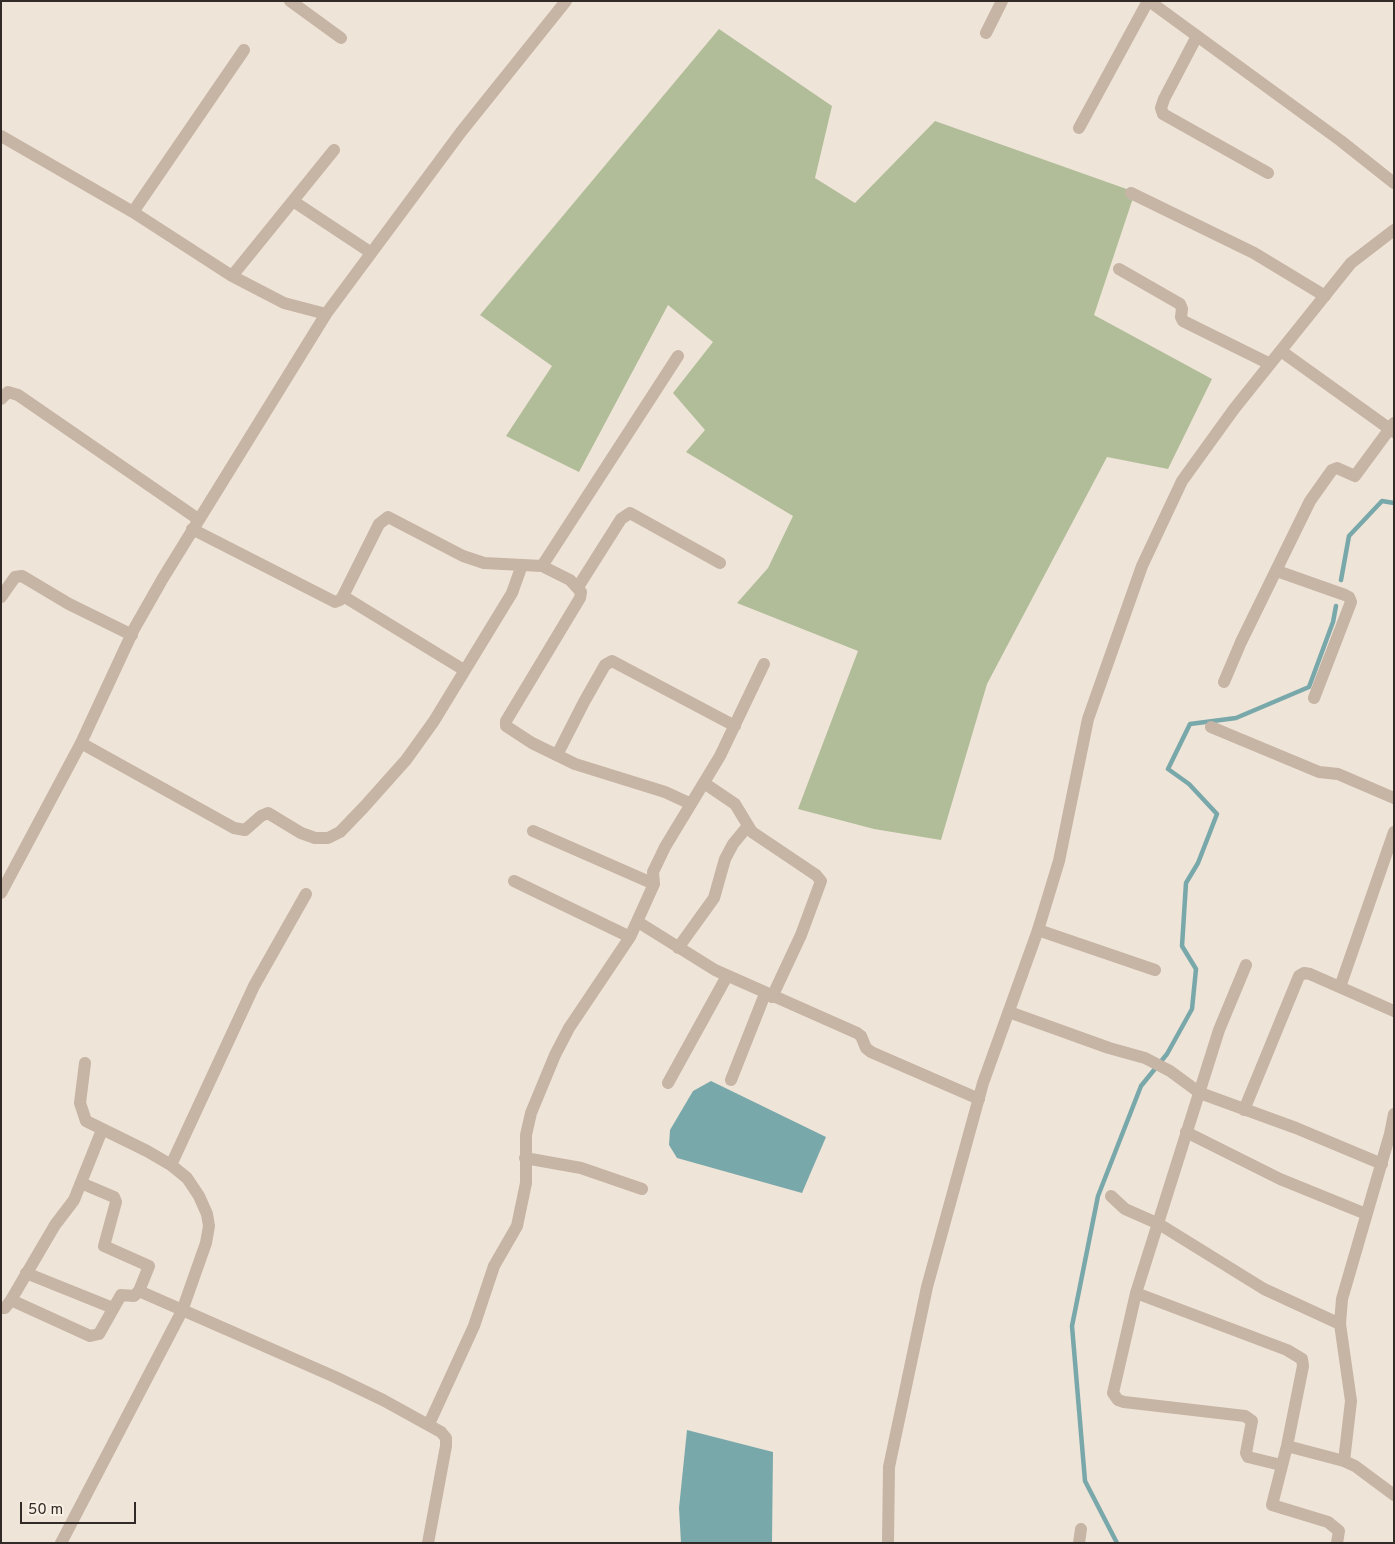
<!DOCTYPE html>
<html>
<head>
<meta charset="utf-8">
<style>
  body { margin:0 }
  #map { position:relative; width:1395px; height:1544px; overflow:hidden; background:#efe4d8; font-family:Overpass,sans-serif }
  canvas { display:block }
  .frame { position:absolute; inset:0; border:2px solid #322a26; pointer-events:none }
  .scale { position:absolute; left:20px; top:1502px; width:116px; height:22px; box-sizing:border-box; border:2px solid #322a26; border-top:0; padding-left:6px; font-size:15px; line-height:18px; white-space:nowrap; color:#322a26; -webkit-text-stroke:4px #f7eee4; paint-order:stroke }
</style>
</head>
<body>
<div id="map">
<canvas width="1395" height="1544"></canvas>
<div class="frame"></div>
<div class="scale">50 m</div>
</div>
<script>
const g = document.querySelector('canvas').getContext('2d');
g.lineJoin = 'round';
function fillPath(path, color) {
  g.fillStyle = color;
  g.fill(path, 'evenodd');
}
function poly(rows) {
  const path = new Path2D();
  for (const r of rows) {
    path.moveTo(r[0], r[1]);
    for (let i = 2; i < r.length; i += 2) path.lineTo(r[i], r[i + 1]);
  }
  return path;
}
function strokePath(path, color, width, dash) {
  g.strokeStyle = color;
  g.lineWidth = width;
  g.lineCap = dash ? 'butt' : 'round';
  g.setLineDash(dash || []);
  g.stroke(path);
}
const green = poly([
  [719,29,832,106,815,178,855,203,935,121,1135,192,1094,315,1212,379,1168,469,1107,457,987,684,941,840,874,829,798,809,858,651,737,603,768,568,793,516,686,452,705,430,673,393,713,342,668,305,579,472,506,436,552,366,480,315]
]);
const water = poly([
  [711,1081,826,1137,802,1193,677,1158,669,1145,670,1130,693,1091],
  [687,1430,773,1452,772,1543,681,1543,679,1508]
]);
const stream = poly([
  [1341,580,1349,536,1382,501,1394,503],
  [1117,1543,1085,1481,1072,1326,1098,1196,1141,1086,1167,1054,1192,1009,1196,969,1182,946,1186,883,1198,863,1217,814,1189,784,1168,769,1190,724,1236,718,1309,687,1333,622,1336,606]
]);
const minor = poly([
  [290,1,341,38],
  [986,33,1002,1],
  [1197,36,1164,99,1161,108,1163,114,1268,173],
  [1079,128,1148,1],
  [1,136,133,212,232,276,284,303,326,314],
  [1131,193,1254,253,1325,296],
  [293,201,370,252],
  [133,212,244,50],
  [1119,269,1180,304,1182,309,1181,317,1183,321,1270,364],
  [232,276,334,150],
  [1281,351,1394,432],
  [1,399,8,392,18,395,198,519],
  [192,529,335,602,340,600,343,596,379,524,388,517,463,556,484,563,542,566,570,580,581,592,580,598,506,721,506,726,532,743,575,764,665,792,691,804],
  [542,566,678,356],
  [1277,571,1345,595,1349,597,1351,602,1314,698],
  [578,587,621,519,630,513,720,563],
  [343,596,464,670],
  [1,597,15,577,22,576,69,604,132,635],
  [1224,682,1241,642,1310,501,1332,470,1337,468,1355,476,1394,423],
  [1211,727,1319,772,1338,774,1394,798],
  [81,743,234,828,245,830,261,816,268,813,301,833,315,838,328,838,340,832,364,807,406,760,434,721,512,593,522,565],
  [557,755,584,702,605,665,612,661,735,726],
  [704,783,735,804,752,832,816,875,821,881,801,935,772,997],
  [533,831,654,884],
  [514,881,630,937],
  [1,893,81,743,134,629,163,578,326,314,461,132,566,1],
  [638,922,715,970,857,1033,861,1036,866,1048,871,1052,979,1099],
  [1038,930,1155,970],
  [678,948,714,898,725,859,733,844,747,827],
  [1246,965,1219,1030,1136,1293,1113,1393,1118,1400,1124,1402,1245,1416,1252,1421,1246,1453,1248,1457,1281,1465],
  [1340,987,1394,832],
  [1009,1012,1109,1048,1145,1058,1170,1071,1200,1093,1296,1128,1382,1164],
  [731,1080,765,994],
  [668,1083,727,976],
  [1244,1110,1299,976,1304,973,1310,974,1394,1011],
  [1186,1132,1280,1179,1366,1214],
  [525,1158,581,1168,642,1189],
  [171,1165,254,986,306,894],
  [81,1183,114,1197,116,1202,104,1246,149,1266,139,1291,134,1296,121,1295,99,1334,90,1336,11,1300,55,1225,74,1200,102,1130],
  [1111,1196,1125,1209,1159,1224,1264,1289,1340,1324],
  [26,1273,113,1308],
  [139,1291,335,1377,383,1400,441,1432,446,1438,446,1446,428,1543],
  [1136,1293,1287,1350,1302,1359,1303,1366,1287,1446,1272,1505,1328,1522,1339,1531,1337,1543],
  [1,1308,5,1308,11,1300],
  [429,1424,474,1326,494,1266,517,1226,526,1183,526,1135,531,1113,555,1055,569,1028,630,937,654,884,653,872,665,847,720,756,764,664],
  [1287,1446,1344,1461,1355,1466,1394,1495],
  [1344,1461,1351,1401,1340,1324,1342,1299,1390,1134,1394,1114],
  [61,1543,182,1311,206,1243,209,1226,207,1214,199,1196,187,1178,171,1165,147,1151,86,1121,80,1103,85,1063],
  [1079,1543,1081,1529]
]);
const tertiary = poly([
  [1149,1,1341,141,1394,183],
  [888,1543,889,1467,927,1287,983,1083,1038,930,1059,861,1088,719,1142,566,1182,481,1234,409,1351,263,1394,230]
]);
fillPath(green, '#b1bd99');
fillPath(water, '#79a8aa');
strokePath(stream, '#79a8aa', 4.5);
strokePath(minor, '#c6b4a5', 12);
strokePath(tertiary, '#c6b4a5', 12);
</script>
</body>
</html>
